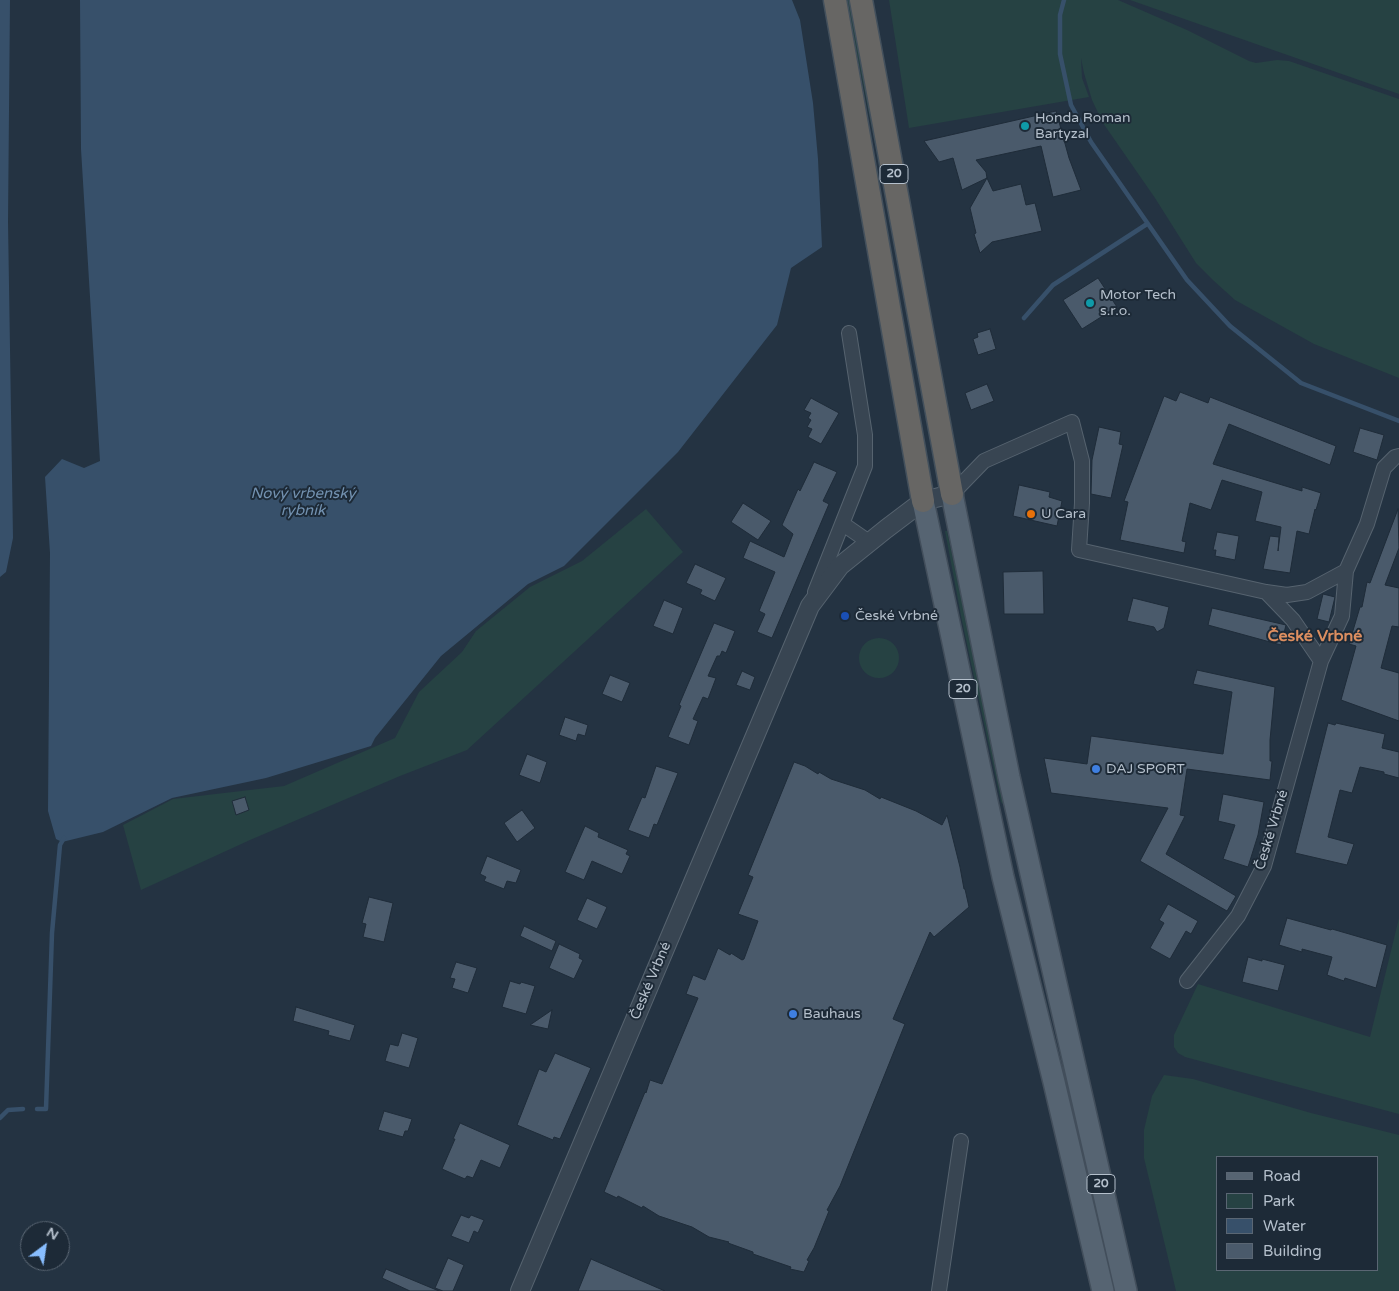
<!DOCTYPE html>
<html>
<head>
<meta charset="utf-8">
<style>
  body { margin:0 }
  #map { position:relative; width:1399px; height:1291px; overflow:hidden; background:#243342; font-family:"Varela Round",sans-serif }
  canvas { display:block }
  .legend { position:absolute; left:1216px; top:1156px; width:162px; height:115px; box-sizing:border-box; background:#1d2a37; border:1px solid #5a6673; margin:0; padding:6px 9px; list-style:none; font-size:15px; color:#b5c0cc }
  .legend li { display:flex; align-items:center; gap:10px; height:25px }
  .legend b { width:25px; border:1px solid #5a6673 }
  .north { position:absolute; left:20px; top:1221px; width:50px; height:50px; box-sizing:border-box; background:#1d2a37; border:1px solid #5a6673; border-radius:50%; rotate:31deg; font-size:14px; font-weight:700; line-height:20px; text-align:center; color:#b5c0cc }
  .north::after { content:''; display:block; margin:auto; width:18px; height:22px; background:#88bdfe; clip-path:polygon(50% 0,100% 100%,50% 72%,0 100%) }
</style>
</head>
<body>
<div id="map">
<canvas width="1399" height="1291"></canvas>
<ul class="legend">
<li><b style="height:6px;background:#566472"></b>Road</li>
<li><b style="height:14px;background:#264243"></b>Park</li>
<li><b style="height:14px;background:#37506a"></b>Water</li>
<li><b style="height:14px;background:#4a5a6b"></b>Building</li>
</ul>
<div class="north">N</div>
</div>
<script>
const g = document.querySelector('canvas').getContext('2d');
g.lineJoin = 'round';
function fillPath(path, color) {
  g.fillStyle = color;
  g.fill(path, 'evenodd');
}
function poly(rows) {
  const path = new Path2D();
  for (const r of rows) {
    if (r.length === 3) {
      path.moveTo(r[0] + r[2], r[1]);
      path.arc(r[0], r[1], r[2], 0, 2 * Math.PI);
      continue;
    }
    path.moveTo(r[0], r[1]);
    for (let i = 2; i < r.length; i += 2) path.lineTo(r[i], r[i + 1]);
  }
  return path;
}
function strokePath(path, color, width, dash) {
  g.strokeStyle = color;
  g.lineWidth = width;
  g.lineCap = dash ? 'butt' : 'round';
  g.setLineDash(dash || []);
  g.stroke(path);
}
function label(font, color, halo, rows, align = 'center') {
  g.font = font + ' "Varela Round",sans-serif';
  g.lineWidth = 4;
  g.setLineDash([]);
  g.textBaseline = 'middle';
  g.strokeStyle = halo;
  g.fillStyle = color;
  for (const [text, x, y, turn = 0] of rows) {
    g.save();
    g.translate(x, y);
    g.rotate((+turn || 0) * Math.PI / 180);
    g.textAlign = isNaN(turn) ? turn : align;
    if (halo) g.strokeText(text, 0, 0);
    g.fillText(text, 0, 0);
    g.restore();
  }
}
const green = poly([
  [846,0,852,0,919,368,870,119],
  [889,0,1118,0,1187,30,1249,61,1256,63,1277,60,1289,61,1399,99,1399,378,1314,344,1235,300,1214,281,1196,263,1155,198,1103,123,1092,100,1084,73,1081,58,1082,78,1089,97,909,128],
  [1130,0,1399,0,1399,94],
  [646,509,683,552,467,750,400,776,250,840,141,890,123,825,173,799,284,786,395,738,419,692,462,652,476,631,530,587,582,561],
  [945,531,947,531,1005,802,1004,805,1001,802,962,621],
  [879,658,20],
  [1399,918,1399,1114,1185,1057,1178,1053,1174,1047,1174,1035,1198,984,1370,1037],
  [1164,1075,1193,1079,1311,1113,1399,1135,1399,1291,1176,1291,1144,1158,1144,1130,1152,1096],
  [1218,1157,1378,1157,1378,1270,1218,1270]
]);
const water = poly([
  [0,0,10,0,8,222,13,538,6,572,0,577],
  [80,0,792,0,800,20,813,103,818,159,822,247,791,268,777,325,678,452,564,566,528,584,441,656,375,738,371,746,266,778,172,798,103,832,62,842,56,839,48,811,50,553,45,477,62,459,84,468,100,461,81,149]
]);
const stream = poly([
  [1064,0,1060,15,1060,54,1071,105,1091,142,1187,280,1230,326,1301,383,1399,421],
  [1024,318,1053,285,1147,224],
  [37,1109,46,1109,52,933,60,845,64,838],
  [0,1118,8,1110,23,1109]
]);
const building = poly([
  [1056,111,1069,158,1081,190,1053,197,1041,146,976,160,986,172,987,178,962,190,953,158,939,162,924,141,1056,111],
  [987,178,993,191,1021,184,1026,205,1035,203,1042,231,992,242,980,253,974,234,976,233,970,208,987,178],
  [1098,278,1117,307,1082,329,1063,300,1098,278],
  [990,329,996,349,978,355,973,339,978,337,977,333,990,329],
  [987,384,994,401,971,410,965,393,987,384],
  [1180,392,1208,403,1210,397,1336,446,1330,465,1229,424,1213,464,1302,491,1302,487,1321,493,1316,510,1315,509,1309,534,1297,531,1290,573,1263,569,1270,536,1279,537,1278,551,1281,527,1255,521,1262,492,1222,480,1211,510,1190,503,1182,541,1186,542,1184,553,1120,540,1128,502,1124,501,1164,396,1176,401,1180,392],
  [811,398,839,413,821,444,808,437,812,429,807,427,811,420,808,418,811,413,804,410,811,398],
  [1099,427,1121,432,1119,444,1123,445,1111,498,1091,494,1092,460,1099,427],
  [1360,428,1384,435,1377,460,1353,452,1360,428],
  [814,462,837,472,823,501,829,504,772,638,757,632,765,614,759,611,775,572,743,558,750,541,784,557,793,534,782,525,798,489,800,491,814,462],
  [1019,485,1050,492,1049,497,1062,501,1057,526,1013,516,1019,485],
  [743,503,771,521,758,540,731,522,743,503],
  [1398,509,1399,548,1385,585,1399,588,1399,627,1392,626,1381,668,1399,673,1399,721,1341,700,1356,646,1349,644,1360,607,1362,607,1367,582,1370,583,1398,509],
  [1217,532,1239,536,1235,560,1215,556,1216,550,1213,550,1217,532],
  [695,564,726,578,715,601,700,594,702,590,686,583,695,564],
  [1043,571,1044,614,1004,614,1003,572,1043,571],
  [1323,594,1335,597,1329,622,1317,619,1323,594],
  [1133,598,1169,607,1164,628,1157,632,1154,627,1127,621,1133,598],
  [664,600,683,608,673,634,653,626,664,600],
  [1212,608,1286,625,1281,645,1208,625,1212,608],
  [714,623,735,631,726,653,722,651,720,656,717,656,708,676,716,678,708,699,703,697,693,719,698,721,689,745,668,737,681,706,679,705,714,623],
  [1197,670,1275,687,1270,740,1270,761,1272,761,1270,780,1187,769,1180,815,1185,816,1166,854,1236,896,1227,911,1140,861,1168,808,1051,793,1044,758,1087,764,1091,736,1223,754,1232,692,1193,684,1197,670],
  [742,671,755,677,750,690,736,685,742,671],
  [610,675,630,683,622,702,602,694,610,675],
  [565,717,588,725,585,736,578,734,576,741,559,735,565,717],
  [1328,723,1335,725,1336,723,1385,734,1382,748,1399,752,1399,778,1384,774,1384,772,1360,767,1352,793,1340,790,1328,837,1354,844,1347,865,1295,853,1328,723],
  [527,754,547,762,540,783,519,775,527,754],
  [794,762,805,766,818,774,819,772,831,779,865,790,880,799,881,797,916,811,942,825,947,815,960,867,964,889,965,889,969,907,934,937,930,932,893,1019,905,1024,840,1186,827,1210,829,1211,814,1248,807,1260,809,1261,804,1272,790,1269,791,1267,753,1254,753,1252,728,1243,729,1242,709,1237,692,1227,659,1216,643,1206,642,1208,618,1196,617,1198,604,1192,645,1092,646,1093,650,1080,662,1084,672,1060,698,998,686,994,693,975,705,980,718,948,730,955,731,953,742,960,744,959,758,921,738,914,753,877,748,875,794,762],
  [656,766,678,773,657,825,654,824,649,838,628,830,642,797,645,798,656,766],
  [1223,794,1264,802,1258,835,1248,867,1223,859,1235,825,1218,821,1223,794],
  [245,797,249,810,236,815,232,801,245,797],
  [522,810,535,828,517,842,504,823,522,810],
  [585,826,599,833,598,837,628,850,626,854,630,856,622,874,592,861,584,880,565,872,585,826],
  [487,856,521,870,516,883,507,881,504,889,484,881,486,877,480,874,487,856],
  [369,897,393,903,384,942,363,937,366,924,362,923,369,897],
  [587,898,607,907,597,929,577,920,587,898],
  [1168,904,1198,921,1191,934,1186,931,1170,959,1150,948,1164,923,1159,920,1168,904],
  [1287,918,1331,930,1332,929,1387,945,1376,988,1345,978,1344,981,1327,975,1332,957,1302,949,1302,952,1279,945,1287,918],
  [524,926,556,941,552,951,520,936,524,926],
  [559,944,580,954,579,958,583,960,574,979,549,968,559,944],
  [1248,957,1262,961,1262,959,1285,965,1278,991,1242,982,1248,957],
  [456,962,477,968,468,993,452,988,455,979,450,978,456,962],
  [510,981,520,984,521,982,535,986,526,1014,502,1007,510,981],
  [296,1007,355,1025,350,1041,328,1035,329,1031,293,1021,296,1007],
  [552,1010,548,1029,530,1025,552,1010],
  [402,1033,418,1038,409,1068,385,1061,390,1044,398,1046,402,1033],
  [555,1053,591,1068,560,1139,554,1137,553,1140,517,1125,539,1069,546,1072,555,1053],
  [384,1111,412,1119,408,1131,405,1131,403,1137,378,1130,384,1111],
  [460,1123,510,1145,500,1168,481,1160,473,1178,467,1176,465,1179,442,1169,455,1139,453,1139,460,1123],
  [461,1215,469,1218,471,1215,484,1220,478,1233,474,1231,469,1243,451,1236,461,1215],
  [448,1258,464,1265,453,1291,443,1291,435,1288,448,1258],
  [591,1259,665,1291,578,1291,591,1259],
  [386,1269,439,1291,410,1291,382,1278,386,1269]
]);
const minor = poly([
  [952,494,984,461,1072,422,1082,461,1082,503,1079,550,1266,592,1287,595,1307,592,1346,571,1367,524,1384,468,1395,457,1399,456],
  [843,524,869,542],
  [815,592,865,466,865,435,849,333],
  [1266,592,1293,620,1321,661],
  [1187,981,1238,916,1264,866,1321,661,1342,616,1346,571],
  [939,1291,961,1141]
]);
const tertiary = poly([
  [520,1291,810,606,840,566,886,529,923,501,952,494]
]);
const primary = poly([
  [952,494,1009,777,1126,1291],
  [923,501,1003,877,1054,1082,1103,1291]
]);
const trunk = poly([
  [835,0,923,501],
  [861,0,952,494]
]);
const markers = [
  [1025,126,5,"#0f9aa8"],
  [1090,303,5,"#0f9aa8"],
  [1031,514,5,"#e8710a"],
  [845,616,5,"#1a4fb4"],
  [1096,769,5,"#3f7fe0"],
  [793,1014,5,"#3f7fe0"]
];
const shields = [
  [894,174,28],
  [963,689,28],
  [1101,1184,28]
];
const shieldNames = [
  ["20",894,174],
  ["20",963,689],
  ["20",1101,1184]
];
const poiNames = [
  ["Honda Roman",1035,118],
  ["Bartyzal",1035,134],
  ["Motor Tech",1100,295],
  ["s.r.o.",1100,311],
  ["U Cara",1041,514],
  ["České Vrbné",855,616],
  ["DAJ SPORT",1106,769],
  ["Bauhaus",803,1014]
];
const streetNames = [
  ["České Vrbné",1272,830,-73],
  ["České Vrbné",651,981,-67]
];
const waterNames = [
  ["Nový vrbenský",303,494],
  ["rybník",303,511]
];
const quarterNames = [
  ["České Vrbné",1315,637]
];
fillPath(green, '#264243');
fillPath(water, '#37506a');
strokePath(stream, '#37506a', 4.5);
fillPath(building, '#4a5a6b');
strokePath(building, '#1f2c39', 1);
strokePath(minor, '#56636f', 16);
strokePath(tertiary, '#56636f', 20);
strokePath(primary, '#424e5b', 24);
strokePath(trunk, '#43505c', 25);
strokePath(minor, '#384552', 14);
strokePath(tertiary, '#384552', 18);
strokePath(primary, '#566472', 21);
strokePath(trunk, '#676664', 22);
for (const [x, y, r, color] of markers) {
  const dot = new Path2D();
  dot.arc(x, y, r, 0, 2 * Math.PI);
  g.fillStyle = color;
  g.fill(dot);
  strokePath(dot, '#1d2a37', 2);
}
for (const [x, y, w] of shields) {
  const box = new Path2D();
  box.roundRect(x - w / 2, y - 9.5, w, 19, 4);
  g.fillStyle = '#1d2a37';
  g.fill(box);
  strokePath(box, '#b5c0cc', 1);
}
label('bold 12px', '#b5c0cc', null, shieldNames);
label('14px', '#b5c0cc', '#1d2a37', poiNames, 'left');
label('14px', '#b5c0cc', '#1d2a37', streetNames);
label('italic 15px', '#7392b1', '#1d2a37', waterNames);
label('bold 16px', '#dc8e60', '#1d2a37', quarterNames);
</script>
</body>
</html>
